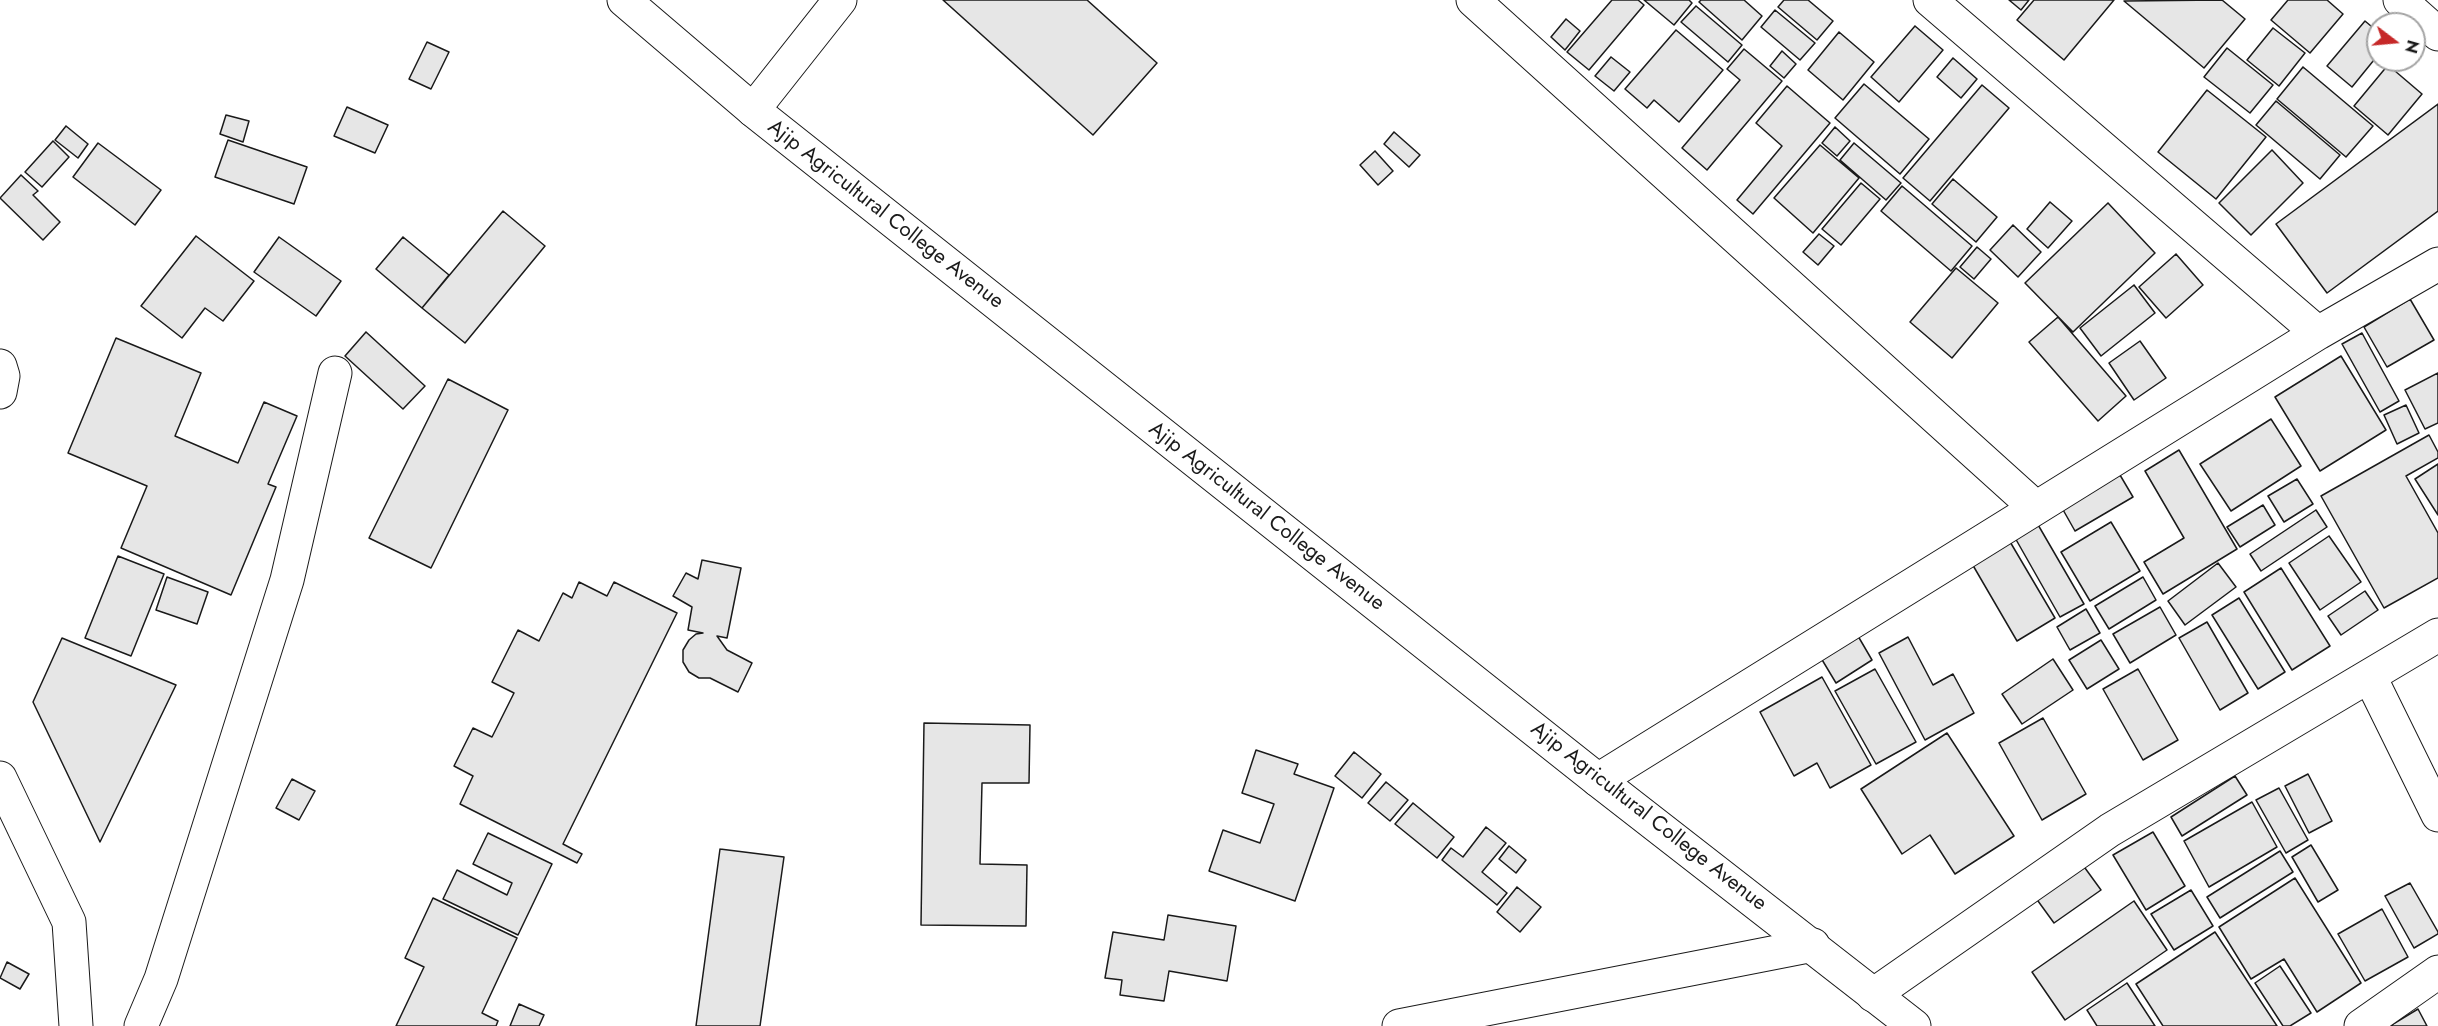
<!DOCTYPE html>
<html>
<head>
<meta charset="utf-8">
<style>
  body { margin:0 }
  #map { position:relative; width:2438px; height:1026px; overflow:hidden; background:#fff; font-family:Jost,sans-serif }
  canvas { display:block }
  .north { position:absolute; left:2366px; top:12px; width:60px; height:60px; box-sizing:border-box; background:#fff; border:2px solid #a3a3a3; border-radius:50%; rotate:106deg; font-size:16px; font-weight:700; line-height:24px; text-align:center; color:#1a1a1a }
  .north::after { content:''; display:block; margin:auto; width:21px; height:27px; background:#c62828; clip-path:polygon(50% 0,100% 100%,50% 72%,0 100%) }
</style>
</head>
<body>
<div id="map">
<canvas width="2438" height="1026"></canvas>
<div class="north">N</div>
</div>
<script>
const g = document.querySelector('canvas').getContext('2d');
g.lineJoin = 'round';
function fillPath(path, color) {
  g.fillStyle = color;
  g.fill(path, 'evenodd');
}
function poly(rows) {
  const path = new Path2D();
  for (const r of rows) {
    path.moveTo(r[0], r[1]);
    for (let i = 2; i < r.length; i += 2) path.lineTo(r[i], r[i + 1]);
  }
  return path;
}
function strokePath(path, color, width, dash) {
  g.strokeStyle = color;
  g.lineWidth = width;
  g.lineCap = dash ? 'butt' : 'round';
  g.setLineDash(dash || []);
  g.stroke(path);
}
function label(font, color, halo, rows, align = 'center') {
  g.font = font + ' Jost,sans-serif';
  g.lineWidth = 4.5;
  g.setLineDash([]);
  g.textBaseline = 'middle';
  g.strokeStyle = halo;
  g.fillStyle = color;
  for (const [text, x, y, turn = 0] of rows) {
    g.save();
    g.translate(x, y);
    g.rotate((+turn || 0) * Math.PI / 180);
    g.textAlign = isNaN(turn) ? turn : align;
    if (halo) g.strokeText(text, 0, 0);
    g.fillText(text, 0, 0);
    g.restore();
  }
}
const building = poly([
  [943,0,1087,0,1157,63,1093,135,943,0],
  [1612,0,1638,0,1644,5,1589,70,1567,52,1612,0],
  [1644,0,1689,0,1692,3,1674,25,1644,0],
  [1701,0,1744,0,1762,16,1742,40,1699,2,1701,0],
  [1784,0,1808,0,1833,21,1817,40,1778,7,1784,0],
  [2009,0,2029,0,2021,10,2009,0],
  [2034,0,2114,0,2064,60,2017,20,2034,0],
  [2222,0,2245,19,2204,68,2124,1,2222,0],
  [2288,0,2327,0,2343,14,2310,53,2271,20,2288,0],
  [1696,6,1742,45,1728,62,1681,22,1696,6],
  [1775,10,1815,43,1800,60,1761,27,1775,10],
  [1566,19,1580,31,1565,50,1551,37,1566,19],
  [2365,21,2378,32,2378,55,2352,87,2327,66,2365,21],
  [1915,26,1943,50,1899,102,1871,77,1915,26],
  [2273,28,2305,53,2279,86,2247,60,2273,28],
  [1676,30,1723,70,1679,122,1654,100,1647,108,1625,89,1676,30],
  [1839,32,1874,62,1843,100,1808,70,1839,32],
  [427,42,449,52,431,89,409,79,427,42],
  [2227,48,2273,85,2250,113,2204,77,2227,48],
  [1744,49,1782,81,1707,170,1682,148,1740,80,1727,69,1744,49],
  [1782,51,1796,64,1784,78,1770,66,1782,51],
  [1611,57,1630,72,1614,91,1595,76,1611,57],
  [1953,58,1977,79,1961,98,1937,77,1953,58],
  [2388,65,2422,94,2388,135,2354,106,2388,65],
  [2303,67,2373,126,2346,157,2277,99,2303,67],
  [1864,84,1929,139,1900,174,1835,118,1864,84],
  [1982,85,2009,108,1930,201,1903,178,1982,85],
  [1787,86,1830,123,1753,214,1737,200,1782,146,1756,123,1787,86],
  [2207,90,2266,137,2216,199,2158,152,2207,90],
  [2276,101,2340,155,2320,179,2256,125,2276,101],
  [2438,104,2438,211,2327,293,2276,224,2438,104],
  [347,107,388,125,375,153,334,136,347,107],
  [226,115,249,121,243,142,220,134,226,115],
  [66,126,88,144,78,158,55,140,66,126],
  [1835,127,1850,141,1837,156,1822,143,1835,127],
  [1394,132,1420,155,1409,167,1384,144,1394,132],
  [228,140,307,167,294,204,215,177,228,140],
  [53,141,69,157,42,187,25,172,53,141],
  [98,143,161,190,135,225,73,177,98,143],
  [1854,143,1901,183,1886,200,1840,160,1854,143],
  [1820,145,1859,178,1813,233,1774,198,1820,145],
  [2272,150,2303,183,2251,235,2219,203,2272,150],
  [1375,151,1393,171,1378,185,1360,165,1375,151],
  [21,175,38,191,33,195,60,222,43,240,0,198,21,175],
  [1953,179,1997,217,1976,242,1932,204,1953,179],
  [1861,183,1880,199,1841,245,1822,229,1861,183],
  [1902,186,1972,246,1951,271,1881,211,1902,186],
  [2050,202,2072,221,2048,248,2027,229,2050,202],
  [2108,203,2155,253,2073,332,2025,283,2108,203],
  [503,211,545,246,465,343,422,308,503,211],
  [2013,225,2041,252,2018,277,1990,250,2013,225],
  [1819,234,1834,246,1818,265,1803,252,1819,234],
  [196,236,254,281,223,321,205,308,182,338,141,306,196,236],
  [279,237,341,281,316,316,254,272,279,237],
  [403,237,449,275,422,308,376,269,403,237],
  [1977,247,1991,259,1974,279,1960,267,1977,247],
  [2176,254,2203,285,2166,318,2139,287,2176,254],
  [1956,268,1998,303,1952,358,1910,322,1956,268],
  [2134,285,2155,313,2101,356,2080,328,2134,285],
  [2410,299,2434,340,2387,367,2364,327,2410,299],
  [2058,317,2126,396,2098,421,2029,342,2058,317],
  [366,332,425,386,403,409,345,356,366,332],
  [2362,333,2399,401,2380,412,2342,344,2362,333],
  [116,338,201,373,175,436,238,463,264,402,297,416,268,484,276,487,231,595,121,548,147,486,68,453,116,338],
  [2140,341,2166,378,2134,400,2109,363,2140,341],
  [2341,356,2386,430,2320,471,2275,397,2341,356],
  [2438,373,2438,423,2425,429,2405,390,2438,373],
  [448,379,508,410,431,568,369,538,448,379],
  [2406,405,2419,433,2397,444,2384,415,2406,405],
  [2271,419,2301,466,2231,511,2200,464,2271,419],
  [2429,435,2438,452,2438,458,2406,476,2438,533,2438,578,2384,608,2321,496,2429,435],
  [2179,450,2237,549,2163,594,2144,562,2184,538,2145,471,2179,450],
  [2438,464,2438,515,2415,479,2438,464],
  [2120,475,2133,497,2075,531,2062,508,2120,475],
  [2297,479,2313,504,2284,522,2268,496,2297,479],
  [2263,505,2275,525,2240,547,2227,527,2263,505],
  [2316,510,2327,527,2261,571,2250,554,2316,510],
  [2111,522,2140,571,2090,601,2061,552,2111,522],
  [2037,523,2084,604,2060,617,2014,536,2037,523],
  [2329,536,2361,582,2320,610,2289,563,2329,536],
  [2009,540,2055,618,2017,641,1971,562,2009,540],
  [118,556,164,574,131,656,85,638,118,556],
  [702,560,741,568,727,638,717,636,727,650,752,663,738,692,710,678,699,678,689,672,683,662,683,650,689,640,696,634,703,633,688,630,692,607,673,596,686,573,698,579,702,560],
  [2218,563,2236,587,2185,625,2168,601,2218,563],
  [2281,568,2330,646,2292,670,2244,592,2281,568],
  [167,577,208,592,197,624,156,610,167,577],
  [2143,577,2156,600,2109,629,2095,606,2143,577],
  [579,582,607,596,614,582,677,613,563,844,582,854,577,863,460,804,473,776,454,766,473,728,492,737,514,693,492,682,518,630,539,641,563,593,572,598,579,582],
  [2365,591,2378,610,2341,635,2328,616,2365,591],
  [2239,598,2285,672,2258,689,2212,615,2239,598],
  [2160,607,2176,635,2130,663,2113,634,2160,607],
  [2086,609,2100,633,2070,650,2057,627,2086,609],
  [2207,622,2248,693,2220,710,2179,638,2207,622],
  [1858,636,1872,660,1836,683,1821,658,1858,636],
  [1908,637,1933,685,1953,674,1974,713,1925,740,1879,653,1908,637],
  [62,638,176,685,100,842,33,702,62,638],
  [2101,640,2119,669,2087,689,2069,660,2101,640],
  [2053,659,2073,690,2022,724,2002,694,2053,659],
  [1875,669,1916,742,1876,764,1835,691,1875,669],
  [2138,669,2178,740,2143,760,2103,689,2138,669],
  [1822,677,1871,765,1830,788,1817,763,1794,776,1760,712,1822,677],
  [2043,718,2086,794,2042,820,1999,743,2043,718],
  [924,723,1030,725,1029,783,982,783,980,864,1027,865,1026,926,921,925,924,723],
  [1947,733,2014,836,1955,874,1930,835,1902,854,1861,789,1947,733],
  [1256,750,1298,764,1294,774,1334,788,1295,901,1209,871,1223,830,1260,843,1274,804,1242,793,1256,750],
  [1354,752,1381,774,1362,798,1335,776,1354,752],
  [2308,774,2332,821,2309,833,2285,786,2308,774],
  [2235,776,2247,795,2182,836,2171,817,2235,776],
  [292,779,315,791,299,820,276,808,292,779],
  [1386,782,1408,800,1390,821,1368,803,1386,782],
  [2279,788,2308,840,2286,853,2256,800,2279,788],
  [2252,802,2277,847,2209,887,2184,841,2252,802],
  [1413,803,1454,837,1437,858,1395,824,1413,803],
  [1486,827,1506,843,1482,872,1507,893,1497,905,1442,860,1451,848,1463,857,1486,827],
  [2153,832,2185,886,2146,910,2113,855,2153,832],
  [488,833,552,864,518,935,443,899,457,870,507,895,512,883,473,864,488,833],
  [2311,845,2338,890,2318,902,2292,857,2311,845],
  [1509,846,1526,860,1516,873,1499,859,1509,846],
  [720,849,784,857,760,1026,696,1026,720,849],
  [2280,851,2293,872,2220,918,2207,897,2280,851],
  [2077,857,2101,890,2054,923,2030,890,2077,857],
  [2295,878,2361,983,2317,1012,2284,959,2251,979,2219,927,2295,878],
  [2410,883,2438,932,2438,934,2414,948,2385,896,2410,883],
  [1517,887,1541,907,1520,932,1497,912,1517,887],
  [2191,890,2213,926,2174,950,2151,914,2191,890],
  [433,898,517,938,482,1013,498,1021,496,1026,396,1026,424,967,405,958,433,898],
  [2134,901,2167,950,2065,1020,2032,972,2134,901],
  [2382,909,2408,957,2365,981,2338,934,2382,909],
  [1168,915,1236,926,1227,981,1169,971,1164,1001,1120,995,1122,980,1105,978,1113,932,1164,940,1168,915],
  [2215,932,2277,1026,2163,1026,2136,984,2215,932],
  [7,962,29,974,20,989,0,978,7,962],
  [2280,966,2311,1013,2290,1026,2283,1026,2255,983,2280,966],
  [2127,983,2155,1026,2097,1026,2087,1010,2127,983],
  [519,1004,544,1015,539,1026,510,1026,519,1004],
  [2418,1009,2427,1026,2390,1026,2418,1009]
]);
const minor = poly([
  [1473,0,2036,508],
  [1930,0,2318,333],
  [2400,0,2438,34],
  [753,110,840,0],
  [2370,677,2438,815],
  [1598,780,2318,333,2438,264],
  [1873,995,2110,830,2438,635],
  [141,1026,161,979,287,580,335,373],
  [1399,1026,1813,945],
  [2361,1026,2438,972]
]);
const secondary = poly([
  [0,366,3,376,0,392],
  [0,778,69,922,76,1026]
]);
const primary = poly([
  [624,0,753,110,1598,780,1914,1026]
]);
const streetNames = [
  ["Ajip Agricultural College Avenue",885,215,38],
  ["Ajip Agricultural College Avenue",1266,517,38],
  ["Ajip Agricultural College Avenue",1648,817,38]
];
fillPath(building, '#e6e6e6');
strokePath(building, '#1a1a1a', 1.5);
strokePath(minor, '#1a1a1a', 35);
strokePath(secondary, '#1a1a1a', 35);
strokePath(primary, '#1a1a1a', 35);
strokePath(minor, '#fff', 33);
strokePath(secondary, '#fff', 33);
strokePath(primary, '#fff', 33);
label('21px', '#1a1a1a', '#fff', streetNames);
</script>
</body>
</html>
